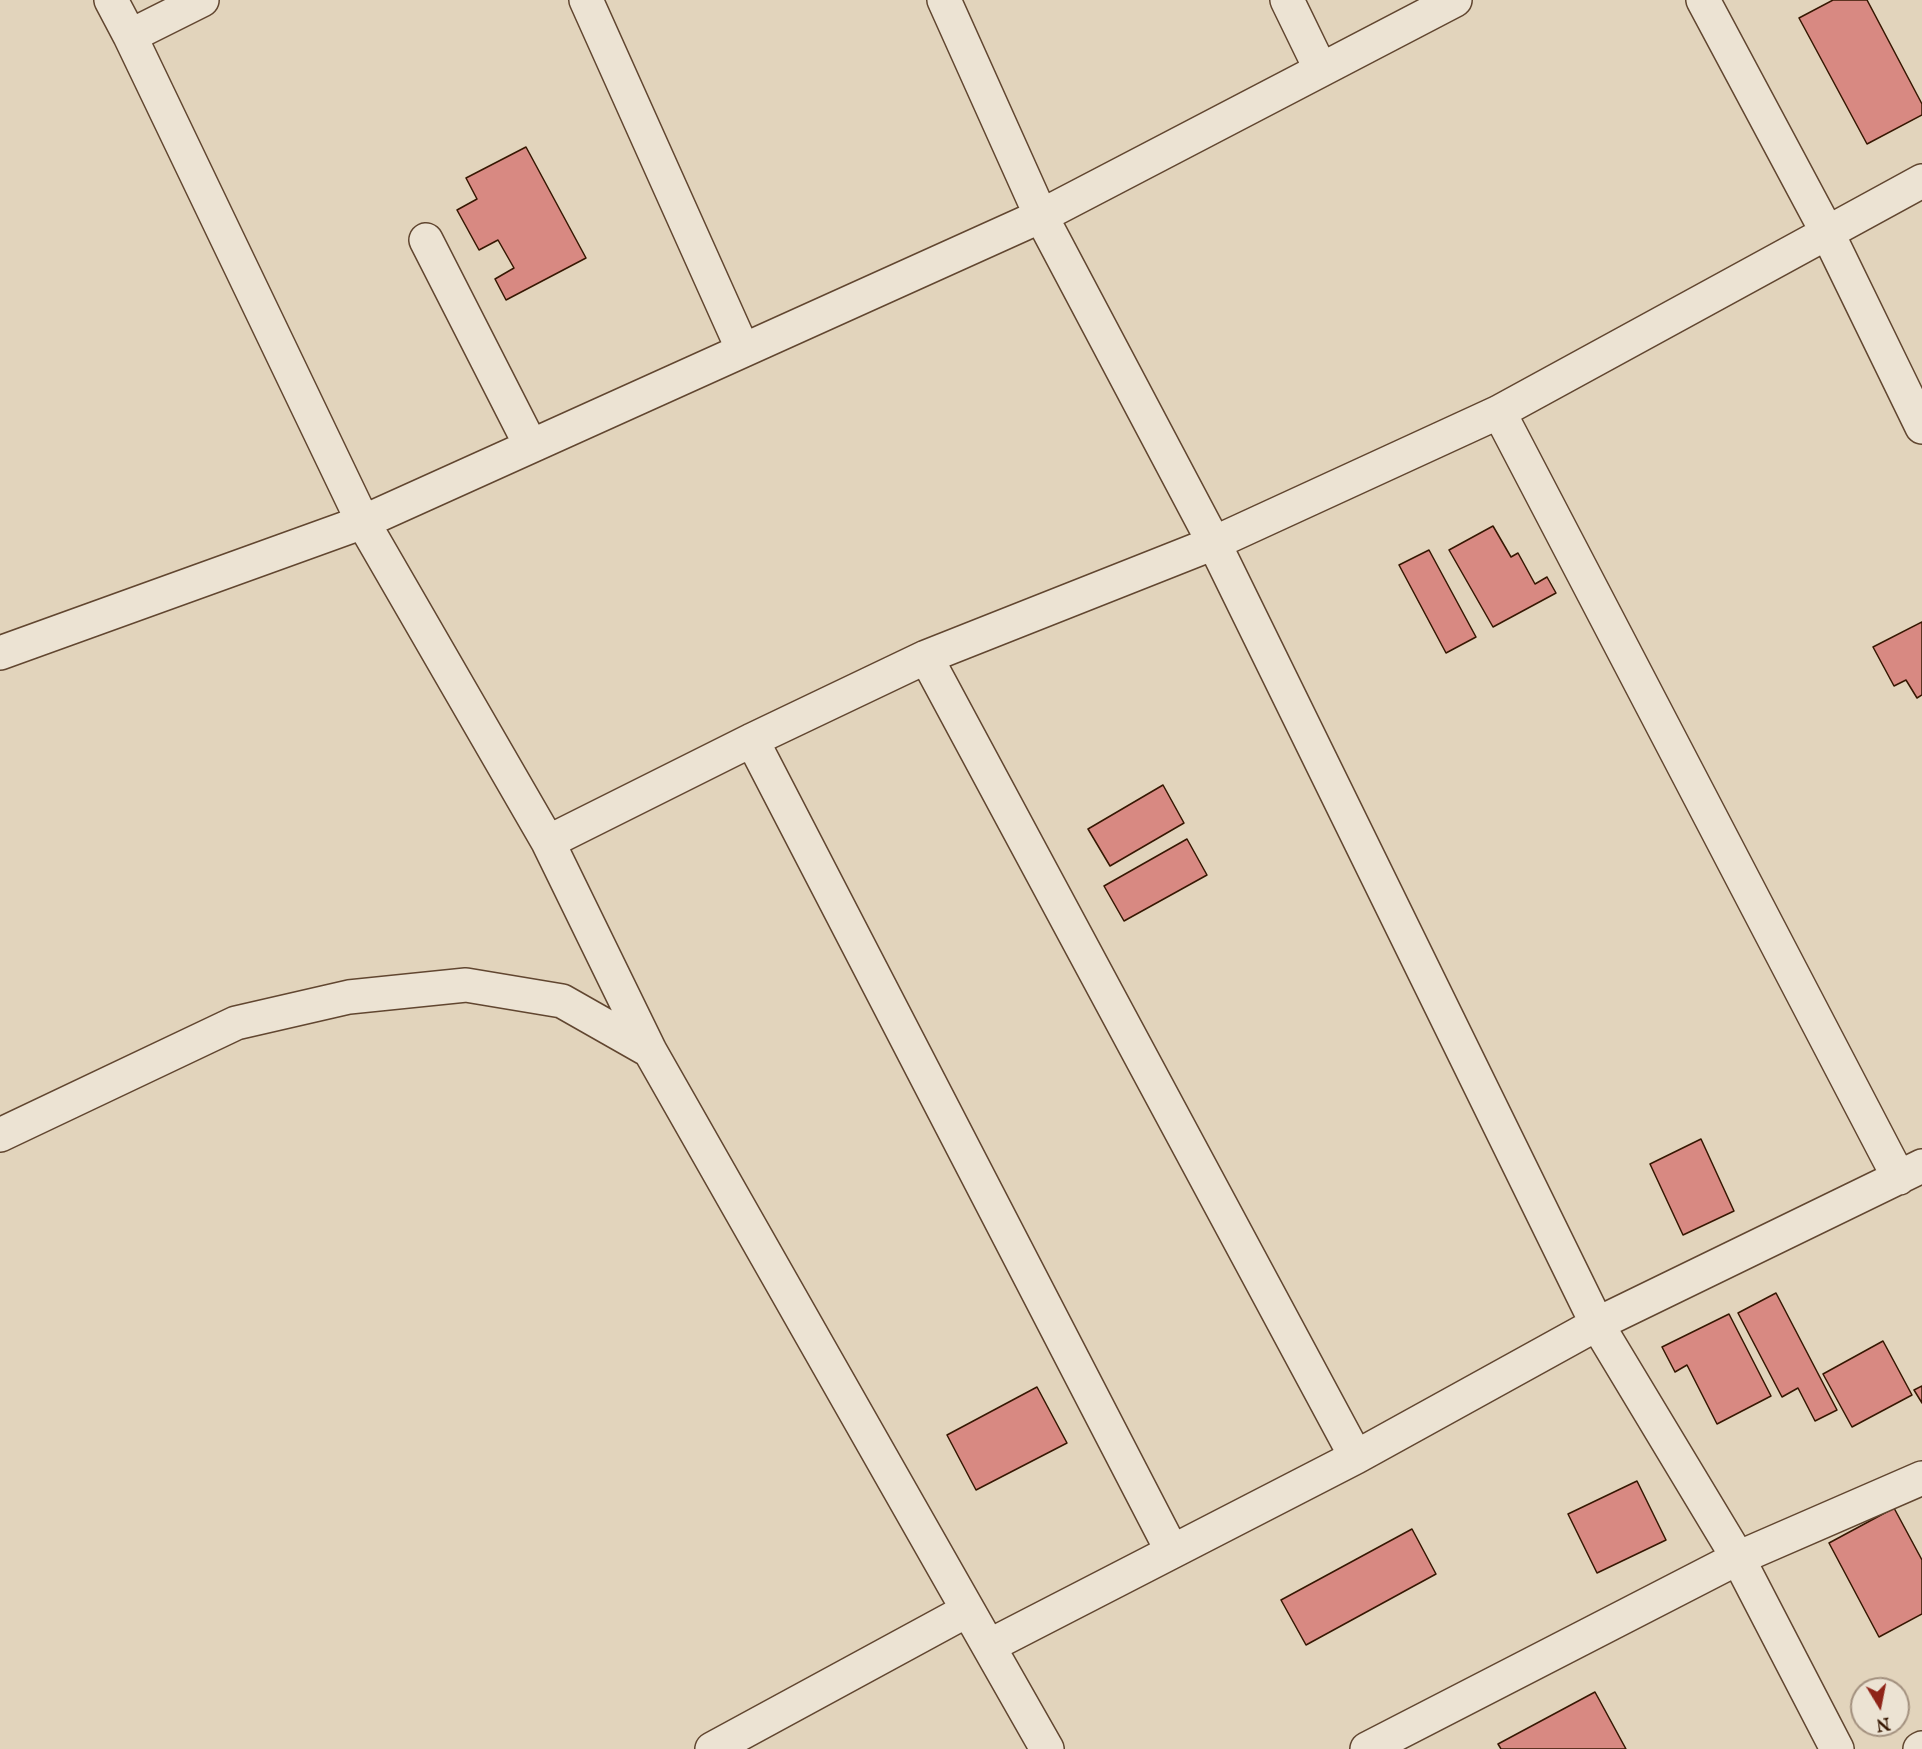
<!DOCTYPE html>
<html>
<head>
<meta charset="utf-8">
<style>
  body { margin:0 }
  #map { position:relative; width:1922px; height:1749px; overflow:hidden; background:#e2d4bc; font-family:"IM FELL English",serif }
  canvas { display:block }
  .north { position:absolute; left:1850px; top:1677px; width:60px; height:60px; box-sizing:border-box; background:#ece3d3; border:2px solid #a3917f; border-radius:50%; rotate:170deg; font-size:16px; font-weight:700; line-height:24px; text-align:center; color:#361702 }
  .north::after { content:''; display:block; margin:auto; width:21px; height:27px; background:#8f2418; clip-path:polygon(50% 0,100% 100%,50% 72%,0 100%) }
</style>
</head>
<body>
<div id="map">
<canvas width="1922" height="1749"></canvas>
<div class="north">N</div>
</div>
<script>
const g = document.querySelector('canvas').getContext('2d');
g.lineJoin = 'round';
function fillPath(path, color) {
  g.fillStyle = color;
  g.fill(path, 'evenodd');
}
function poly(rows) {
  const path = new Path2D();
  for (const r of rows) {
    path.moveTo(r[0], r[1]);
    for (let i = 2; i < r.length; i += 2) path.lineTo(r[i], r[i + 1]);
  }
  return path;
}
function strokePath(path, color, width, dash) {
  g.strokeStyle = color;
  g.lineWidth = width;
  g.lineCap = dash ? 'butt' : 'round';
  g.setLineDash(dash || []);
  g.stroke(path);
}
const building = poly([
  [1833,0,1867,0,1922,104,1922,115,1867,144,1799,18,1833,0],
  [526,147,586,258,506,300,495,279,514,268,498,240,479,250,457,210,477,199,466,178,526,147],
  [1493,526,1511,557,1518,553,1535,584,1547,577,1556,593,1493,627,1449,550,1493,526],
  [1429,550,1476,637,1446,653,1399,565,1429,550],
  [1922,622,1922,695,1917,698,1906,680,1894,686,1873,647,1922,622],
  [1163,785,1184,823,1110,866,1088,829,1163,785],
  [1187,839,1207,875,1124,921,1104,886,1187,839],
  [1701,1139,1734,1211,1683,1235,1650,1164,1701,1139],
  [1776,1293,1837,1410,1815,1421,1798,1388,1782,1397,1738,1313,1776,1293],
  [1729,1314,1771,1396,1717,1424,1687,1365,1675,1372,1662,1347,1729,1314],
  [1883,1341,1912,1395,1852,1427,1823,1374,1883,1341],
  [1922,1386,1922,1403,1914,1390,1922,1386],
  [1037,1387,1067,1443,976,1490,947,1435,1037,1387],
  [1637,1481,1666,1540,1597,1573,1568,1514,1637,1481],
  [1894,1508,1922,1560,1922,1614,1879,1637,1829,1543,1894,1508],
  [1412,1529,1436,1574,1306,1645,1281,1600,1412,1529],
  [1595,1692,1626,1749,1501,1749,1498,1744,1595,1692]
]);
const street = poly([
  [111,0,130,36,363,522,548,842,650,1051,1047,1749],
  [586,0,743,350],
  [944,0,1041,216,1214,543,1597,1324,1738,1558,1837,1749],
  [1287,0,1321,70],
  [1703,0,1827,232,1922,427],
  [130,36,202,0],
  [426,240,531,446],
  [1499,412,1899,1178],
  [0,653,363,522,1041,216,1455,0],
  [926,657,1356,1457],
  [752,740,1172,1551],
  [548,842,752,740,926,657,1214,543,1499,412,1922,181],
  [0,1135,236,1023,349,997,466,985,562,1001,650,1051],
  [989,1646,1356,1457,1597,1324,1922,1166],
  [712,1749,968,1610],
  [1367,1749,1738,1558,1922,1478],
  [1920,1749,1922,1748]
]);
fillPath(building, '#d88982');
strokePath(building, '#361702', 1.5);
strokePath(street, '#614630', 36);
strokePath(street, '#ece3d3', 33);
</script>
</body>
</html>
